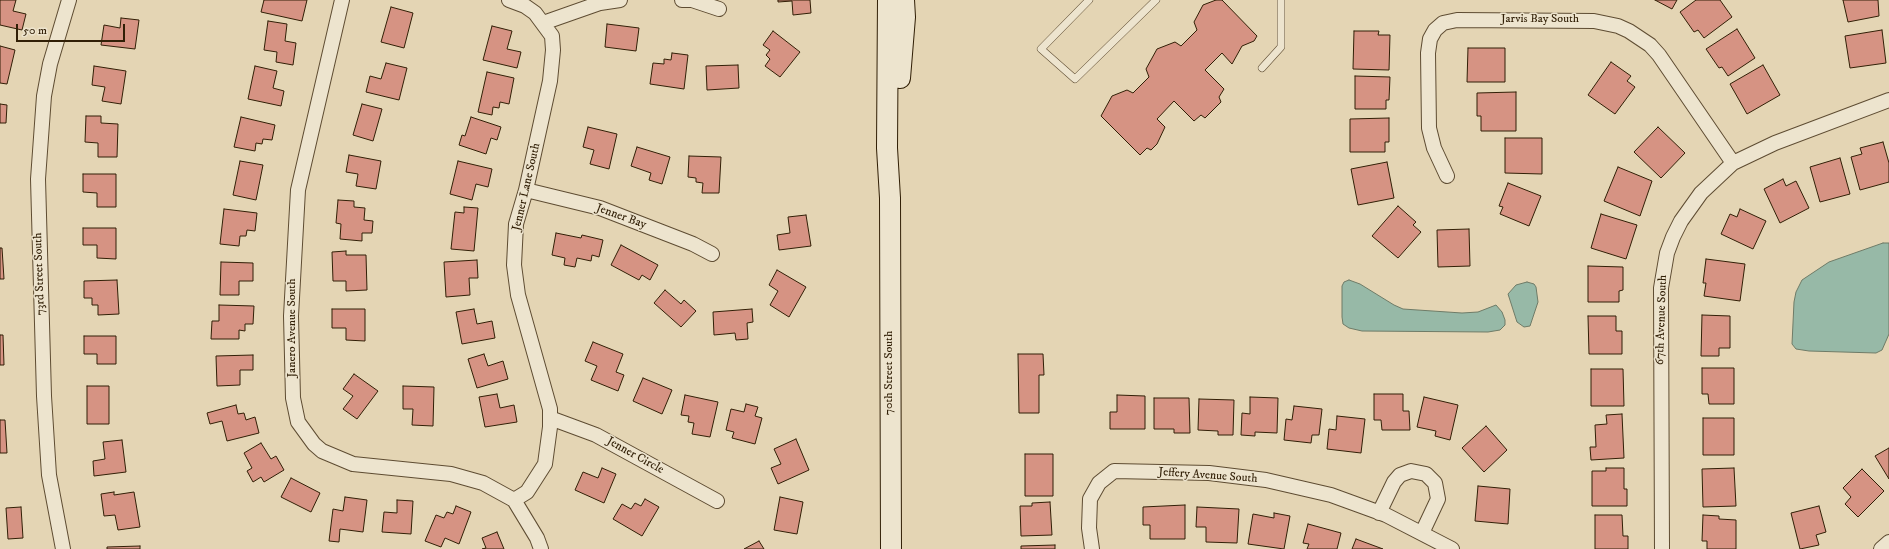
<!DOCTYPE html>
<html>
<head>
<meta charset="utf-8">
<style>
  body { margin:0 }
  #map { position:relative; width:1889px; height:549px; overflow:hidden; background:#e4d5b4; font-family:"IM FELL DW Pica",serif }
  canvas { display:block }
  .scale { position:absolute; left:16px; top:24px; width:109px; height:18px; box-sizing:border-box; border:2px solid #311f06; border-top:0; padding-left:5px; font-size:12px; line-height:14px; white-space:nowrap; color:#311f06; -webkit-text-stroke:3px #ede4ce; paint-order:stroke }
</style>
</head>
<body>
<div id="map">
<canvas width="1889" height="549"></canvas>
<div class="scale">50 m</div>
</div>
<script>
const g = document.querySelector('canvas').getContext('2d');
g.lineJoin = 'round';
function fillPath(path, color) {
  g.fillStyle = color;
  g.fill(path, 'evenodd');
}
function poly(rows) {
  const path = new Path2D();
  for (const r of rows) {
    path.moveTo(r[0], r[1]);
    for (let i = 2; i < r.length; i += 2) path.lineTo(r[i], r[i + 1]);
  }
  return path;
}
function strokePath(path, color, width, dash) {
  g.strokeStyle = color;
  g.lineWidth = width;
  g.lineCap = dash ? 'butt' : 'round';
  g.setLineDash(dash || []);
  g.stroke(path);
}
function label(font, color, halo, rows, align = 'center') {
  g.font = font + ' "IM FELL DW Pica",serif';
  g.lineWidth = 3;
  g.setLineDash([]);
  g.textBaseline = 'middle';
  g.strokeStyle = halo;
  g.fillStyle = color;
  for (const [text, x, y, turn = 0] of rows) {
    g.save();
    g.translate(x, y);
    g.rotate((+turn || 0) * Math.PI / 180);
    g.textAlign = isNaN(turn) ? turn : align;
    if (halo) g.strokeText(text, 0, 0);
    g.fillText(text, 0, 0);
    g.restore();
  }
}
const water = poly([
  [1883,243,1889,243,1889,334,1882,350,1876,353,1809,351,1796,349,1792,344,1794,302,1796,292,1802,280,1829,262,1883,243],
  [1349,280,1360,284,1394,305,1403,309,1462,313,1478,312,1496,305,1502,312,1505,320,1505,325,1500,330,1488,332,1362,331,1349,328,1343,324,1342,317,1342,286,1344,282,1349,280],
  [1527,282,1534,284,1536,287,1538,302,1530,326,1524,327,1517,322,1508,294,1516,285,1527,282]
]);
const building = poly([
  [0,0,16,0,13,11,26,14,22,30,0,25,0,0],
  [264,0,307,0,302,21,261,12,264,0],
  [778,0,810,0,811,13,793,15,792,1,778,2,778,0],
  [1216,0,1222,0,1257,36,1254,41,1242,46,1232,64,1222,53,1205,70,1224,89,1219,97,1221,102,1205,118,1201,115,1194,121,1174,101,1157,119,1165,127,1157,144,1151,150,1147,148,1140,155,1101,116,1112,96,1127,90,1133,93,1149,77,1146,69,1157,49,1175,42,1181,46,1197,30,1194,22,1203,5,1216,0],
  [1655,0,1677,0,1672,9,1655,0],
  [1696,0,1720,0,1732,17,1704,38,1698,30,1694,32,1680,12,1696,0],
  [1843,0,1878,0,1879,16,1848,22,1843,0],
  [391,7,413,13,404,48,381,42,391,7],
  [121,18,139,20,135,49,101,45,104,25,120,28,121,18],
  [268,21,287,24,285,41,296,43,293,65,276,62,277,52,264,50,268,21],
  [607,24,639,28,636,51,605,47,607,24],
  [492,26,512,31,507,49,521,52,517,68,483,60,492,26],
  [1737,29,1755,58,1728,76,1722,67,1719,68,1706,49,1737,29],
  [1882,30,1886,63,1850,68,1845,36,1882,30],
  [773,31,800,52,780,77,765,66,770,59,766,55,770,50,763,45,773,31],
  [1354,31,1379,31,1378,35,1390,35,1389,70,1353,69,1354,31],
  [0,46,15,50,7,84,0,83,0,46],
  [1468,48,1505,48,1505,82,1467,82,1468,48],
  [672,53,688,55,684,89,650,84,653,63,664,64,664,59,671,60,672,53],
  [1611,62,1631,76,1627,81,1635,87,1615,114,1588,95,1611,62],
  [386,63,407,68,399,100,366,92,370,76,381,79,386,63],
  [738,65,739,88,707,90,706,66,738,65],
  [1763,65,1780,95,1747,114,1730,84,1763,65],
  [94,66,126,71,121,104,102,101,105,87,92,85,94,66],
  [255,66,277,71,273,88,284,91,281,106,248,99,255,66],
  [487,72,514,78,509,104,500,102,499,108,493,107,492,115,478,112,487,72],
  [1355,76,1390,77,1389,100,1386,100,1386,109,1355,109,1355,76],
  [1516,92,1516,131,1481,131,1481,116,1477,116,1477,93,1516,92],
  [0,104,7,105,6,123,0,123,0,104],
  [362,104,382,109,373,141,353,135,362,104],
  [86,116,101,116,101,123,118,124,117,157,98,157,98,143,85,142,86,116],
  [241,117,275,125,272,140,263,139,262,144,256,143,255,151,234,147,241,117],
  [471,117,501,127,497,140,491,138,486,154,459,145,462,135,465,136,471,117],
  [1389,118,1389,142,1385,142,1385,152,1350,152,1350,119,1389,118],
  [588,127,617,134,609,169,590,164,594,150,583,147,588,127],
  [1658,127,1685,153,1661,178,1634,152,1658,127],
  [1505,138,1542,138,1542,174,1505,173,1505,138],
  [1883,142,1889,163,1889,182,1860,190,1851,157,1862,154,1860,148,1883,142],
  [637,147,670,157,662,184,649,180,651,173,631,166,637,147],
  [349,155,381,161,376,189,356,186,358,174,346,172,349,155],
  [689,156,721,157,719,193,702,193,703,183,696,182,696,178,688,177,689,156],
  [1840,158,1850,194,1820,202,1810,167,1840,158],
  [240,161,263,165,256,200,233,195,240,161],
  [458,161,492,169,488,187,476,184,472,200,450,194,458,161],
  [1387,162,1394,198,1358,205,1351,169,1387,162],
  [1618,167,1652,181,1640,216,1604,201,1618,167],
  [83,174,116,174,116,207,97,207,97,193,83,192,83,174],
  [1783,179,1786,186,1796,181,1809,208,1780,223,1764,189,1783,179],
  [1508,183,1541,196,1529,226,1500,214,1503,207,1499,206,1508,183],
  [338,200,354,201,354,207,365,208,364,220,373,221,372,233,362,233,362,241,340,239,341,224,336,223,338,200],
  [1398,206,1416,222,1413,225,1421,232,1398,258,1372,236,1398,206],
  [464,207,478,208,474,251,451,249,455,212,464,213,464,207],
  [224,209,257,213,255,231,247,230,246,236,240,236,239,246,220,244,224,209],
  [1740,209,1766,221,1753,249,1721,234,1730,214,1737,217,1740,209],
  [1601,214,1637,225,1626,259,1591,248,1601,214],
  [806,215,811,246,779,250,777,235,790,233,788,217,806,215],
  [83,228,116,228,116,259,97,258,97,245,83,245,83,228],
  [1469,229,1470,266,1438,267,1437,230,1469,229],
  [556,233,581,238,582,235,603,240,599,257,592,255,591,261,577,258,575,267,564,265,565,258,552,255,556,233],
  [621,245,658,265,650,280,642,275,639,280,611,265,621,245],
  [0,248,2,248,4,279,0,279,0,248],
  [346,251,346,255,366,255,367,290,346,291,346,281,333,281,332,252,346,251],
  [1706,259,1745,264,1740,301,1704,296,1706,283,1703,283,1706,259],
  [477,260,478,278,469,278,470,295,446,297,444,262,477,260],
  [221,262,253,263,253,281,239,281,239,295,220,295,221,262],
  [1588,266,1623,267,1623,290,1619,291,1619,302,1588,302,1588,266],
  [777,270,806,287,789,317,770,305,778,291,769,285,777,270],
  [117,280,119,314,98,315,98,305,92,305,92,298,84,298,84,281,117,280],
  [665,290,681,304,684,300,696,311,681,327,654,303,665,290],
  [219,305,254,306,253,324,245,324,245,331,239,330,239,339,211,339,212,321,219,321,219,305],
  [332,309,365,309,365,341,346,340,346,328,332,328,332,309],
  [474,309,477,324,492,321,495,338,462,344,456,312,474,309],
  [752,309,753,322,747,323,748,339,736,340,735,333,714,335,713,312,752,309],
  [1702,315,1730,316,1730,348,1719,348,1719,356,1701,356,1702,315],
  [1588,316,1616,316,1616,331,1622,331,1622,354,1589,354,1588,316],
  [0,335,3,335,4,365,0,365,0,335],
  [84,336,116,336,116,364,97,364,97,354,84,354,84,336],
  [593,342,623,354,616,372,624,375,618,391,591,380,597,366,585,361,593,342],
  [484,354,488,366,503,361,508,379,477,388,468,359,484,354],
  [1018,354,1043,354,1044,375,1039,375,1039,413,1019,413,1018,354],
  [253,355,253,370,240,370,240,385,217,386,216,356,253,355],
  [1702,368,1734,368,1734,404,1709,404,1708,394,1702,394,1702,368],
  [1591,369,1623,369,1624,406,1591,406,1591,369],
  [354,374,378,391,357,419,343,409,353,396,343,389,354,374],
  [643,378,672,390,662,414,633,401,643,378],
  [87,386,109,386,109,424,87,424,87,386],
  [403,386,434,387,433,426,412,425,413,409,403,409,403,386],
  [497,394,500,408,514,405,517,422,485,427,479,397,497,394],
  [1374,394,1403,394,1403,411,1409,411,1410,430,1382,430,1381,420,1374,420,1374,394],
  [685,395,718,402,710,437,692,434,694,423,688,422,689,416,681,415,685,395],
  [1117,395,1145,396,1145,429,1110,429,1110,412,1117,412,1117,395],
  [1250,397,1278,398,1277,433,1255,432,1255,436,1241,435,1242,413,1250,414,1250,397],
  [1424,397,1458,405,1450,440,1435,436,1436,431,1417,427,1424,397],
  [1154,398,1189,398,1190,433,1174,433,1174,429,1154,429,1154,398],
  [1199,399,1234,400,1233,435,1218,435,1218,431,1198,430,1199,399],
  [746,404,758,407,755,416,762,418,755,444,732,438,734,432,726,430,731,409,744,412,746,404],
  [236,405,238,414,244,413,246,420,255,417,259,433,227,441,222,421,210,424,207,413,236,405],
  [1294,406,1322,409,1319,435,1312,435,1311,443,1284,440,1286,419,1292,420,1294,406],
  [1622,414,1624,458,1591,460,1590,447,1596,447,1595,425,1607,424,1606,415,1622,414],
  [1337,416,1365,419,1361,453,1327,449,1329,429,1336,430,1337,416],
  [1703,418,1734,418,1734,455,1703,455,1703,418],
  [0,420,5,420,7,453,0,453,0,420],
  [1486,426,1507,450,1484,472,1462,448,1486,426],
  [796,439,809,470,778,484,771,468,781,464,774,449,796,439],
  [122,440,126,472,94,476,93,461,105,459,103,442,122,440],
  [261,443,271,459,276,456,284,470,264,482,261,477,253,482,247,471,252,468,244,453,261,443],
  [1889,448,1889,479,1875,456,1889,448],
  [1025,454,1053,454,1053,496,1025,496,1025,454],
  [602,468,616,474,604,503,575,490,583,472,598,478,602,468],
  [1606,468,1624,468,1624,489,1627,489,1627,506,1592,506,1592,471,1606,471,1606,468],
  [1734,468,1736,506,1703,507,1702,469,1734,468],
  [1862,469,1884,491,1858,517,1845,504,1851,497,1843,488,1862,469],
  [291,478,320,493,311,512,281,497,291,478],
  [1478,486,1510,489,1508,524,1475,521,1478,486],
  [114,492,114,495,134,492,140,527,118,530,115,515,104,516,101,494,114,492],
  [345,497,367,500,363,532,340,529,339,542,329,541,333,509,343,511,345,497],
  [780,497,803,502,797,534,774,530,780,497],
  [645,499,659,507,642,536,613,519,622,504,631,509,635,503,641,506,645,499],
  [397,500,413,501,411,534,382,532,384,512,397,513,397,500],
  [1050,502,1052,535,1021,536,1020,506,1032,506,1032,503,1050,502],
  [1185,505,1185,539,1150,539,1150,525,1143,525,1143,507,1185,505],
  [456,506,471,512,459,544,445,538,441,547,425,541,436,515,444,518,447,512,453,514,456,506],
  [1819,506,1826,532,1816,535,1819,545,1800,549,1791,513,1819,506],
  [21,507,23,538,8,539,6,508,21,507],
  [1197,507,1239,509,1237,543,1206,542,1206,527,1196,527,1197,507],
  [1274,513,1290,516,1284,549,1248,544,1253,514,1274,518,1274,513],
  [1595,515,1622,515,1623,536,1628,536,1628,549,1595,549,1595,515],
  [1703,515,1719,516,1719,519,1736,520,1736,549,1707,549,1707,541,1702,541,1703,515],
  [1308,524,1341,533,1337,549,1307,549,1309,544,1303,543,1308,524],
  [497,532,504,549,482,549,486,548,482,538,497,532],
  [1356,539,1383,549,1352,549,1356,539],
  [759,541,764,549,744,549,759,541],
  [1055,545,1055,549,1021,549,1021,546,1055,545],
  [140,546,140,549,107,549,107,547,140,546]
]);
const service = poly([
  [1089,0,1041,49,1075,79,1156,0],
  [1262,68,1281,47,1281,0]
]);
const minor = poly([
  [342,0,298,190,291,316,293,398,298,422,314,444,322,451,353,464,451,474,483,483,514,500],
  [509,0,525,6,535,13,552,36,553,50,550,81,526,190,516,224,514,265,518,295,550,409,550,427,545,464,527,492,514,500],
  [682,0,692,0,719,9],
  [543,23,600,3,620,0],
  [1447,176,1434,148,1429,128,1428,53,1430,39,1435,30,1443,23,1457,20,1594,21,1618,26,1629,31,1650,45,1659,55,1733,163],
  [526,190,600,208,693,244,712,254],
  [550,418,596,435,717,501],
  [514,500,537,538,541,549],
  [1379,513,1394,482,1400,475,1411,471,1426,474,1435,483,1438,499,1422,533],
  [63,549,49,475,44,396,38,179,44,96,50,64,69,0],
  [1092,549,1089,528,1090,499,1099,483,1114,471,1209,473,1266,480,1331,495,1386,515,1452,549],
  [1662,549,1661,288,1667,253,1673,237,1681,221,1701,193,1733,163,1775,143,1889,100],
  [1881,549,1889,542]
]);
const secondary = poly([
  [888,0,887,148,890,198,891,549],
  [900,78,905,17,904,0]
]);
const streetNames = [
  ["Jarvis Bay South",1540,20],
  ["Jenner Lane South",527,187,-77],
  ["Jenner Bay",621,217,20],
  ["73rd Street South",40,274,-92],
  ["67th Avenue South",1662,320,-88],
  ["Janero Avenue South",293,328,-90],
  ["70th Street South",890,373,-90],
  ["Jenner Circle",635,456,29],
  ["Jeffery Avenue South",1208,476,4]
];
fillPath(water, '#97b9a7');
strokePath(water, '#6e7b67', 1);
fillPath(building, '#d69383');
strokePath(building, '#311f06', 1);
strokePath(service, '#5e4c32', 8);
strokePath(minor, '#5e4c32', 16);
strokePath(secondary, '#311f06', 22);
strokePath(service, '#ede4ce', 7);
strokePath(minor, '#ede4ce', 14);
strokePath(secondary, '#ede4ce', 20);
label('12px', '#311f06', '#ede4ce', streetNames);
</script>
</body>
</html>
